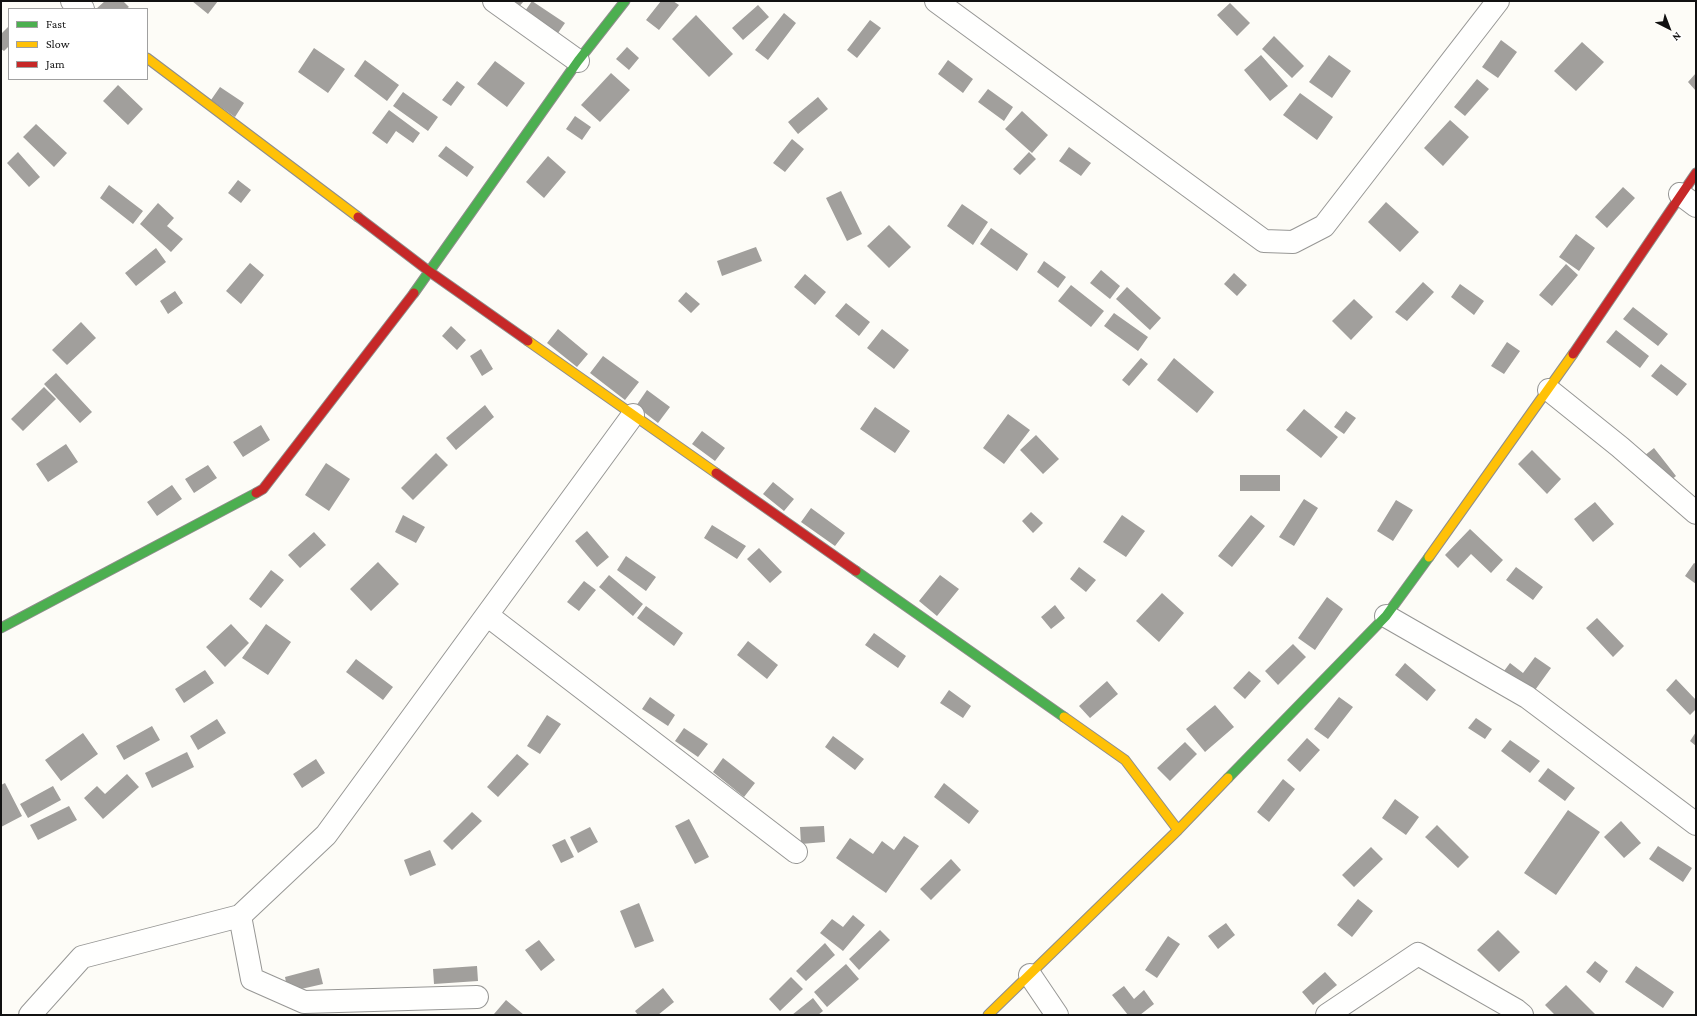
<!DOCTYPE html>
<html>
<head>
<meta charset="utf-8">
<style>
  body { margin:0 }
  #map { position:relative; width:1697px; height:1016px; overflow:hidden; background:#fdfcf7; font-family:"Crimson Pro",serif }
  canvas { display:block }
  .frame { position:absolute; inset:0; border:2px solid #111; pointer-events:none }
  .legend { position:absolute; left:8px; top:8px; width:140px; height:72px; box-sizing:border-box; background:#fff; border:1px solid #a0a0a0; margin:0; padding:5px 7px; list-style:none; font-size:12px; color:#111 }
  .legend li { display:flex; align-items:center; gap:8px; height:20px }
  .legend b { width:20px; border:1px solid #a0a0a0 }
  .north { position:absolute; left:1649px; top:8px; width:40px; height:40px; -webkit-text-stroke:3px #fff; paint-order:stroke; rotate:138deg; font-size:11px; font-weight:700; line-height:16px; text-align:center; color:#111 }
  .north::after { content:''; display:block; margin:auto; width:14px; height:18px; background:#111; clip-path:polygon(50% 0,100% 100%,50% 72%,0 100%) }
</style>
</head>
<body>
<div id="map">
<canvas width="1697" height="1016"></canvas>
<div class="frame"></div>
<ul class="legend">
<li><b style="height:5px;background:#4caf50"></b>Fast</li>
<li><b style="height:5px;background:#ffc107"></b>Slow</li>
<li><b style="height:5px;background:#c62828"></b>Jam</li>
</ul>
<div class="north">N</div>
</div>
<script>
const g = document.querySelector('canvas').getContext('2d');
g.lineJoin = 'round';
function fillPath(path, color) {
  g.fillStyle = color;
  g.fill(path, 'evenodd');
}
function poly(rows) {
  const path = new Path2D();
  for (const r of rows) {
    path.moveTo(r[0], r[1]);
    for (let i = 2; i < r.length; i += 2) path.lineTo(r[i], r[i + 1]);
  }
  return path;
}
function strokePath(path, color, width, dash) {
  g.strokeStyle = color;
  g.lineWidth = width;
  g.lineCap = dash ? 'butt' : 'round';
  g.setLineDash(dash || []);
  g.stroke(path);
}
const building = poly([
  [105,1,123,1,129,7,126,9,96,9],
  [192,1,218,1,208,14],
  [508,1,524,1,517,9],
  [532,1,565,23,556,36,523,14],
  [661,1,673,1,679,5,659,30,646,20],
  [1230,3,1250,23,1237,36,1217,15],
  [758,5,769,17,743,40,732,28],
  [784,13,796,23,768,60,755,50],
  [696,15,733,54,709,77,672,39],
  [870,20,881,28,857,58,847,50],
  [9,26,9,46,4,51,1,49,1,34],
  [1274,36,1304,66,1292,78,1262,49],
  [1501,40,1517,52,1498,78,1482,67],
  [1582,42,1604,62,1576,91,1554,71],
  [627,47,639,58,629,70,616,59],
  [314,48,345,69,328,93,298,72],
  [1261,55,1288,86,1270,101,1244,70],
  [1329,55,1351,71,1332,98,1309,82],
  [365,60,399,85,387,101,354,76],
  [948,60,973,79,963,93,938,74],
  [495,61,525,83,507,107,477,84],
  [611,73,630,90,600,122,581,105],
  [1696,73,1696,91,1688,82],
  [1477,79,1489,89,1465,116,1454,107],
  [457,81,465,87,451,106,442,100],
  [118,85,143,109,128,125,103,101],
  [220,87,244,103,235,117,211,100],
  [988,89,1013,107,1004,121,978,102],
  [403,92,438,117,428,131,393,106],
  [1300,93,1333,117,1317,140,1283,115],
  [818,97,828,109,798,134,788,122],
  [389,110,420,133,413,143,396,131,387,144,372,133],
  [1022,111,1048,135,1032,153,1005,129],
  [575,116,591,127,582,140,566,129],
  [1450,120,1469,137,1443,166,1424,148],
  [36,124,67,153,54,167,23,137],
  [792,139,804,149,785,172,773,163],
  [446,146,474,167,467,177,438,156],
  [1069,147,1091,163,1081,176,1059,161],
  [18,152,40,177,29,187,7,163],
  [1029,152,1036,159,1020,175,1013,169],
  [548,156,566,172,544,198,526,182],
  [238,180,251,190,241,203,228,193],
  [109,185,143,211,133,224,100,198],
  [1623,187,1635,198,1607,228,1595,217],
  [841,191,862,234,847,241,826,198],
  [1386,202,1419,232,1400,252,1368,222],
  [158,203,174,218,167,226,183,239,171,252,140,224],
  [962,204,988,222,973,245,947,226],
  [889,225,911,247,889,268,867,246],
  [991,228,1028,254,1017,271,980,244],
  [1576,234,1595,248,1579,271,1559,257],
  [756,247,762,261,722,276,717,261],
  [156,248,166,262,136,286,125,273],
  [1044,261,1066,277,1058,288,1037,272],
  [250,263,264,275,241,304,226,291],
  [1566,264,1578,275,1552,306,1539,295],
  [1101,270,1120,286,1110,299,1090,283],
  [1234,273,1247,285,1237,296,1224,284],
  [805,274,826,292,815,305,794,287],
  [1423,282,1434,292,1407,321,1395,312],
  [1460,284,1484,301,1474,315,1451,297],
  [1071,285,1104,311,1091,327,1058,301],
  [1127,287,1161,318,1150,330,1116,299],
  [175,291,183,303,168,314,160,301],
  [686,292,700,304,691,313,678,301],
  [1354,299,1373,317,1351,340,1332,321],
  [846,303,870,322,859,336,835,316],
  [1633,307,1668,334,1658,346,1623,319],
  [1114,313,1148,337,1138,351,1104,326],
  [81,322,96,338,67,365,52,350],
  [451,326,466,340,457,350,442,336],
  [558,329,588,354,577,367,547,343],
  [882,329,909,350,894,369,867,348],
  [1616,330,1649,356,1640,368,1606,342],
  [1507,342,1520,351,1504,374,1491,366],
  [481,349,493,369,482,376,470,356],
  [603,356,639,382,625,400,590,373],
  [1141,358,1148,364,1129,386,1122,380],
  [1174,358,1214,392,1197,413,1157,380],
  [1661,364,1687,384,1677,396,1651,376],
  [56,373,92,412,80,423,44,384],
  [44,387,56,399,23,431,11,419],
  [647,390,670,407,658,423,636,406],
  [485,405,494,417,456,450,446,438],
  [875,407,910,431,895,453,860,429],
  [1304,409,1338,437,1321,458,1286,430],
  [1346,411,1356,418,1344,434,1334,427],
  [1008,414,1030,430,1004,464,983,448],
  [261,425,270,440,243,457,233,442],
  [702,431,725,448,715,461,692,444],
  [1036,435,1059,459,1043,474,1020,450],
  [66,444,78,462,48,482,36,464],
  [1654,448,1676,476,1661,488,1639,460],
  [1532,450,1561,479,1547,494,1518,464],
  [436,453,448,465,413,500,401,488],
  [326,463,350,479,329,511,305,495],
  [208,465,217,478,194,493,185,479],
  [1240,475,1280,475,1280,491,1240,491],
  [773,482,794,499,784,511,763,494],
  [172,485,182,499,157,516,147,502],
  [1304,499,1318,508,1294,546,1279,537],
  [1396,500,1413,510,1393,541,1377,531],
  [1595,502,1614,524,1593,542,1574,519],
  [811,508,845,533,835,546,801,522],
  [1031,512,1043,523,1033,533,1022,521],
  [403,515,425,527,416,543,395,532],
  [1122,515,1145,531,1126,557,1103,542],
  [1251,515,1265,526,1232,567,1218,556],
  [712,525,746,546,737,559,704,538],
  [1470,529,1503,560,1491,573,1471,554,1458,568,1445,555],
  [587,531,609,557,597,567,575,541],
  [314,532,326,545,300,568,288,555],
  [759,548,782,572,770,583,747,559],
  [626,556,656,577,646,591,617,570],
  [378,562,399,584,371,611,350,589],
  [1694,563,1696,564,1696,584,1685,576],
  [1079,567,1096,580,1086,592,1070,579],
  [1516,567,1543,587,1533,600,1506,580],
  [271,570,284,580,261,608,249,599],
  [609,575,643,604,633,616,599,587],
  [940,575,959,589,937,616,919,601],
  [584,581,596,590,579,611,567,602],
  [1162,593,1184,613,1159,642,1136,621],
  [1327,597,1343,609,1315,650,1298,638],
  [1055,605,1065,618,1051,629,1041,617],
  [646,606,683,633,674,646,637,618],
  [1597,618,1624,646,1613,657,1586,628],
  [231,624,249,643,225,667,206,647],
  [266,624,291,642,268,675,242,658],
  [874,633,906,656,898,668,865,645],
  [748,641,778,665,767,679,737,655],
  [1293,644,1306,657,1278,685,1265,671],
  [1535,657,1551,668,1530,697,1501,675,1510,663,1523,673],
  [356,659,393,687,383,700,346,672],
  [1405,663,1436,690,1427,701,1395,675],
  [205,670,214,683,184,703,175,689],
  [1249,671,1261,681,1245,699,1233,688],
  [1676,679,1696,700,1696,709,1690,715,1666,690],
  [1107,681,1118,694,1090,718,1079,706],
  [949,690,971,706,963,718,940,703],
  [650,697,675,715,668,726,642,709],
  [1339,697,1353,707,1328,739,1314,729],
  [1215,705,1234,727,1205,752,1186,729],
  [547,715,561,724,540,754,527,746],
  [1476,718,1492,729,1485,739,1468,728],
  [217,719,226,733,198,750,190,736],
  [152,726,160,740,124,760,116,746],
  [684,728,708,744,698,757,675,741],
  [1696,732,1696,746,1690,741],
  [83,733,98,754,61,781,45,760],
  [833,736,864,759,855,770,825,747],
  [1307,738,1320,750,1300,772,1287,760],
  [1510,740,1540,761,1530,773,1501,751],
  [1185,742,1197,754,1170,781,1157,768],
  [187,752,194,767,152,788,145,773],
  [517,754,529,764,498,797,487,787],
  [723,758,755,783,744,797,713,772],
  [316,759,325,773,302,788,293,774],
  [1548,768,1575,788,1565,801,1538,781],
  [127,774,139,787,103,819,84,798,97,786,105,794],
  [1283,779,1295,789,1269,822,1257,812],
  [5,783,22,816,1,827,1,785],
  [944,783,979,811,969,824,934,797],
  [53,786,61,800,28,818,20,804],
  [1395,799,1419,817,1406,835,1382,818],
  [69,806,77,820,38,840,30,825],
  [1568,810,1600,832,1556,895,1524,873],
  [472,812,482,821,452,850,443,841],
  [689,819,709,857,695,864,675,826],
  [1621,821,1641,843,1624,858,1604,837],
  [1437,825,1469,857,1458,868,1425,837],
  [824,826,825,842,801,844,800,827],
  [590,827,598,842,578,853,570,837],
  [904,836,919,846,886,893,836,858,850,838,873,854,882,841,894,850],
  [565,839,574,857,561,863,552,845],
  [1658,846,1692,868,1683,882,1649,859],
  [1371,847,1383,859,1354,887,1342,875],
  [430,850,436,865,410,876,404,860],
  [951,859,961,870,931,900,920,889],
  [1358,899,1373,911,1352,937,1337,925],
  [639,903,654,941,635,948,620,911],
  [853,915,865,925,843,951,820,933,832,919,843,927],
  [1226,923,1235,935,1218,949,1208,936],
  [880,930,890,940,859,970,849,959],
  [1498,930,1520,952,1499,972,1477,950],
  [1168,936,1180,944,1157,978,1145,970],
  [539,940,555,960,541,971,525,950],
  [825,943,835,955,806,981,796,971],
  [1595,961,1608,971,1600,983,1586,972],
  [846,964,859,979,827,1007,814,992],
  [477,966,478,981,434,984,433,969],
  [1636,966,1674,992,1663,1008,1625,982],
  [319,968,323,984,288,992,285,977],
  [1325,972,1337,985,1313,1005,1302,992],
  [791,977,803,989,780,1011,769,999],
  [1566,985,1596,1015,1555,1015,1545,1005],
  [1124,986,1134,999,1144,990,1154,1004,1140,1015,1128,1015,1112,995],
  [663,988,674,1002,658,1015,638,1015,635,1011],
  [813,998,823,1011,818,1015,792,1015],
  [506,1000,524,1015,495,1015,494,1014]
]);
const street = poly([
  [72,1,83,9],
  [494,1,578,61],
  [936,1,1264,241,1293,242,1324,226,1498,1],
  [1680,194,1696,206],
  [1549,390,1620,447,1696,513],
  [487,615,796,852],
  [1386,616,1527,697,1696,824],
  [240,916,252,979,304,1002,477,997],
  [1030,975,1057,1015],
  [30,1015,82,957,240,916,326,835,633,415],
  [1327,1015,1418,954,1516,1010,1522,1015]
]);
const fast = poly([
  [414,293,578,61,625,1],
  [856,571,1064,717],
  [1,628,256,493],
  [1228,778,1386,616,1429,557]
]);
const slow = poly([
  [147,58,358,217],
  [528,341,716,473],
  [1429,557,1573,354],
  [1064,717,1125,760,1178,830],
  [988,1015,1178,830,1228,778]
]);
const jam = poly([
  [358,217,430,272,528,341],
  [1573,354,1696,173],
  [716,473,856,571],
  [256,493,263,489,414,293]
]);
fillPath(building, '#a19f9c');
strokePath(street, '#979795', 24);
strokePath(fast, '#8e8d8b', 11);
strokePath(slow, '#8e8d8b', 11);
strokePath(jam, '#8e8d8b', 11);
strokePath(street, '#fffffe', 22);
strokePath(fast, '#4caf50', 9);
strokePath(slow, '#ffc107', 9);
strokePath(jam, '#c62828', 9);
</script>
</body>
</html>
